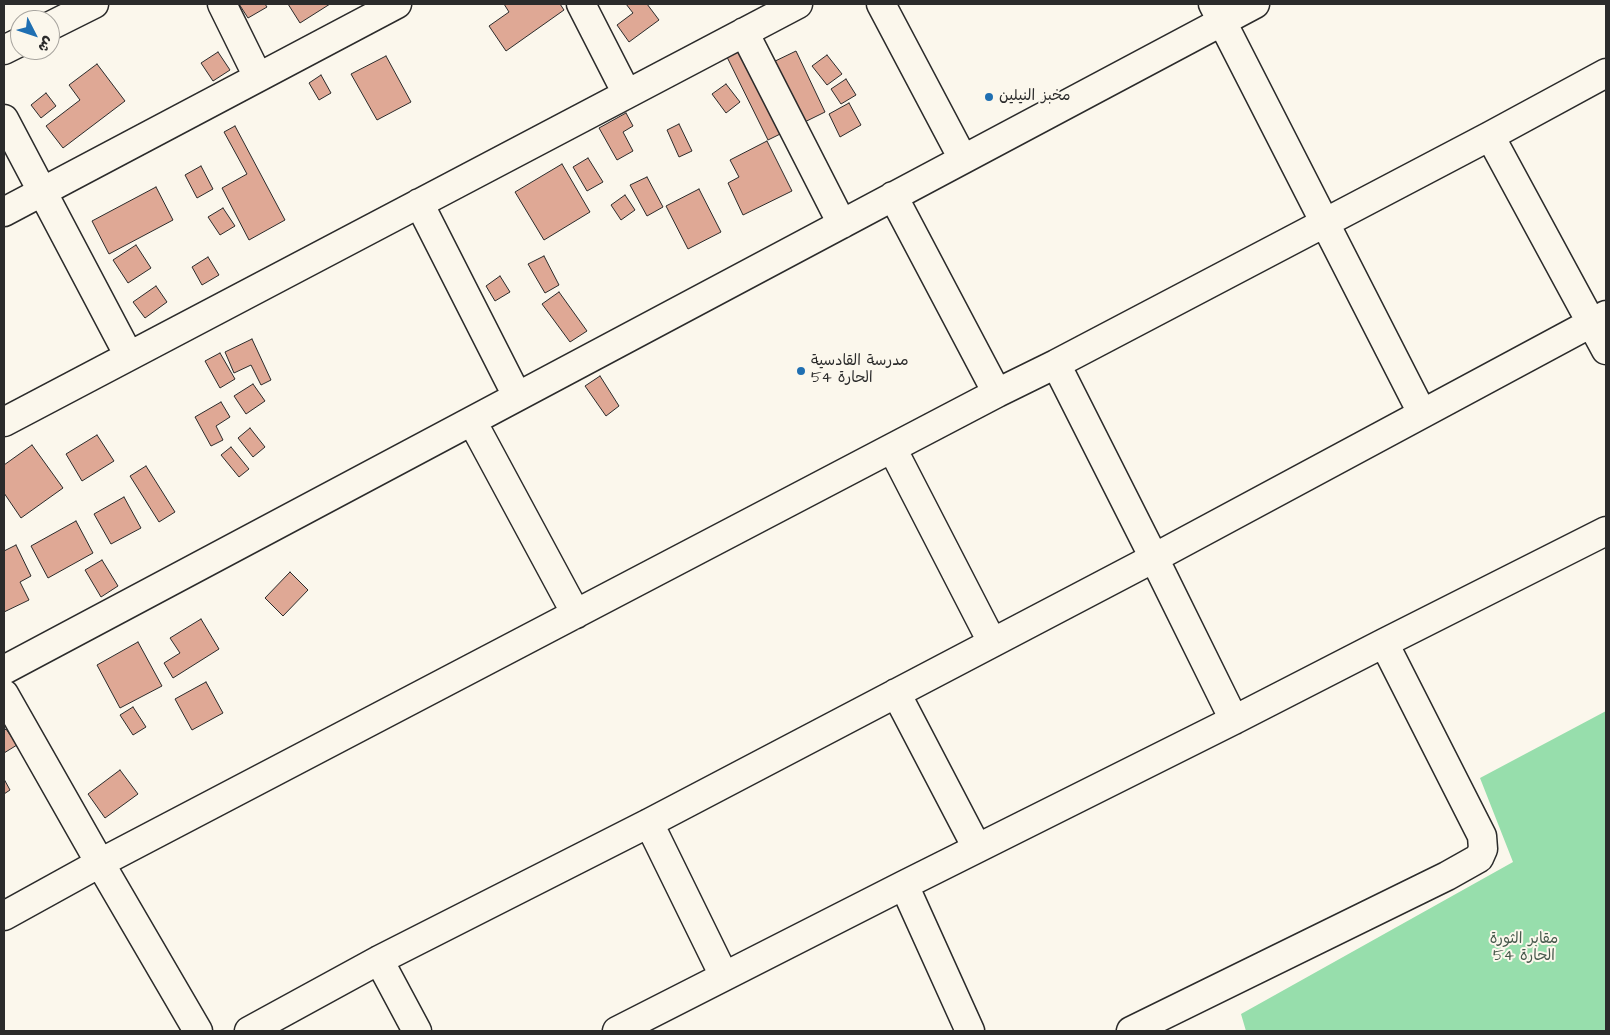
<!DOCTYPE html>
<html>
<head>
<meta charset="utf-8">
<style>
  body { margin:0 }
  #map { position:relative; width:1610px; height:1035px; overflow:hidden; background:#fbf7ec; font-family:"Architects Daughter","Playpen Sans Arabic",sans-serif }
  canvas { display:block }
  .frame { position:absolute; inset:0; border:5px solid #2b2b2b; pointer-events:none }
  .north { position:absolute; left:10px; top:10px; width:50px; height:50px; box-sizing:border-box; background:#fbf7ec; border:1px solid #a8a59f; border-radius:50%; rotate:131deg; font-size:14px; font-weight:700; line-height:20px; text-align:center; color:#2b2b2b }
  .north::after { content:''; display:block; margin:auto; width:18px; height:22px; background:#1f6fb2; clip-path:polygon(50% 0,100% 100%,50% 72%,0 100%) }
</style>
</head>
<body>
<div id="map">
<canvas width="1610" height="1035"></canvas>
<div class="frame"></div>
<div class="north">ش</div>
</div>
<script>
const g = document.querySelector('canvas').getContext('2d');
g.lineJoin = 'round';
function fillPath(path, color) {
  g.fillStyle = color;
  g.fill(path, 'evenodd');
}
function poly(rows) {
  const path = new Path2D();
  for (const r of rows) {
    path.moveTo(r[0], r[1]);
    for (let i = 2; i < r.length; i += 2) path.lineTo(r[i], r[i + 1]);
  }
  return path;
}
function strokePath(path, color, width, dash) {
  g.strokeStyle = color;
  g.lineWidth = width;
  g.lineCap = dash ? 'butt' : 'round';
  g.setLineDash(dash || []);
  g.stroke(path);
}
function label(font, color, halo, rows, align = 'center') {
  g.font = font + ' "Architects Daughter","Playpen Sans Arabic",sans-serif';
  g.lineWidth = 4;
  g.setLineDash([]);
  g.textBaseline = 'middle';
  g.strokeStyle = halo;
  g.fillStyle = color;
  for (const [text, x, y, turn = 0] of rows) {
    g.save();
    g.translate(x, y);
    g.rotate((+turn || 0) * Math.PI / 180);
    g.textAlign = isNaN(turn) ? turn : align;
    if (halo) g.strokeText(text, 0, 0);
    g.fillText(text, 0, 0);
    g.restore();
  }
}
const green = poly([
  [1606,711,1606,1031,1246,1031,1241,1014,1513,862,1480,778]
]);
const building = poly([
  [239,4,265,4,267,7,248,18,239,4],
  [288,4,330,4,300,23,288,4],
  [504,4,560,4,564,10,506,51,489,26,509,12,504,4],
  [626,4,647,4,659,20,629,42,617,25,633,13,626,4],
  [753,37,767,65,796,51,825,112,768,140,724,51,753,37],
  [218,52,230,70,213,81,201,63,218,52],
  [827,55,842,74,827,85,812,66,827,55],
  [386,56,411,102,377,120,351,74,386,56],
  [97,64,125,101,63,148,46,126,80,100,69,85,97,64],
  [321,75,331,93,319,100,309,83,321,75],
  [846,79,856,95,841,104,831,89,846,79],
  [726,84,740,102,726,113,712,94,726,84],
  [46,93,56,106,41,118,31,105,46,93],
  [849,103,861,125,840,137,829,114,849,103],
  [626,113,633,126,623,132,633,151,617,160,599,128,626,113],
  [679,124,692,151,679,157,667,130,679,124],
  [235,126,285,220,249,240,222,188,247,174,224,132,235,126],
  [767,141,792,191,743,215,728,183,739,177,730,160,767,141],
  [588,158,603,182,587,191,573,167,588,158],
  [562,164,590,212,544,240,515,192,562,164],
  [201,166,213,189,197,198,185,175,201,166],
  [647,177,663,207,647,216,630,185,647,177],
  [156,187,173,220,109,254,92,221,156,187],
  [699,189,721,232,688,249,666,206,699,189],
  [625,195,635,210,621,220,611,205,625,195],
  [223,208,235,226,220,235,208,217,223,208],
  [136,245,151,268,128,283,113,260,136,245],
  [544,256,559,285,545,293,528,264,544,256],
  [208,257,219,275,202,285,192,267,208,257],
  [500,276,510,292,495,301,486,286,500,276],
  [156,286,167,302,145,318,133,302,156,286],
  [559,292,587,331,570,342,542,304,559,292],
  [252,339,271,380,261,385,251,365,234,373,225,352,252,339],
  [220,353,235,379,220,388,205,361,220,353],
  [600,376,619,406,606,416,585,386,600,376],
  [253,384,265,401,246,414,234,396,253,384],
  [221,402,230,417,216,426,223,440,211,446,195,417,221,402],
  [250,428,265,447,253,457,238,438,250,428],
  [97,435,114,461,82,481,66,454,97,435],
  [32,445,63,488,21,518,4,493,4,465,32,445],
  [231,447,249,469,239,477,221,455,231,447],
  [146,466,175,512,159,522,130,476,146,466],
  [124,497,141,528,111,544,94,514,124,497],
  [76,521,93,553,48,578,31,546,76,521],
  [16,545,31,576,20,582,29,600,4,612,4,551,16,545],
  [102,560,118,586,101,597,85,570,102,560],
  [290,572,308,590,283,616,265,598,290,572],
  [201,619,219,649,173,678,164,663,180,653,170,638,201,619],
  [138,642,162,686,120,708,97,665,138,642],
  [206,682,223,713,192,730,175,699,206,682],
  [133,707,146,727,133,735,120,715,133,707],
  [6,729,17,745,4,753,4,731,6,729],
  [120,770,138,794,105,818,88,794,120,770],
  [4,779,10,790,4,794,4,779]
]);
const minor = poly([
  [222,4,258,77],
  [581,4,627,94],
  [881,4,963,159],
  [1213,4,1422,413],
  [50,26,94,4],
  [744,32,842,224],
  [4,50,20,42],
  [4,119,129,356],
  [1490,136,1606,350],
  [893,196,997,393],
  [419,203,517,396],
  [4,212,397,4],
  [1056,364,1154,558,1234,720],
  [472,421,576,614],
  [4,422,798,4],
  [892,448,992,642],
  [4,670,1255,4],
  [896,693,977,848],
  [4,694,100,863,198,1031],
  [649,823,724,976],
  [904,885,970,1031],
  [4,916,100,863,997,393,1056,364,1490,136,1606,73],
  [379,960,417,1031],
  [249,1031,379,960,649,823,1154,558,1606,315],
  [617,1031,904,885,1234,720,1384,643,1606,531],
  [1131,1031,1447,876,1479,858,1483,849,1482,836,1384,643]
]);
const markers = [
  [989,97,5,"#1f6fb2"],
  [801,371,5,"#1f6fb2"]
];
const poiNames = [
  ["مخبز النيلين",999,97],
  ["مدرسة القادسية",811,362],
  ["الحارة 54",811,379]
];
const parkNames = [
  ["مقابر الثورة",1524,940],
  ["الحارة 54",1524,957]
];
fillPath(green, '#97deac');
fillPath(building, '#dfa895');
strokePath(building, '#2b2b2b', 1);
strokePath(minor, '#2b2b2b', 31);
strokePath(minor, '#fbf7ec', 28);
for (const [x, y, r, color] of markers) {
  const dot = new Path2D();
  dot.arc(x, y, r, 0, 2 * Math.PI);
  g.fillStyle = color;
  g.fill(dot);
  strokePath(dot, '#fbf7ec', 2);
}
label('15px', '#2b2b2b', '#fbf7ec', poiNames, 'left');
label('15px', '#46584b', '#fbf7ec', parkNames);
</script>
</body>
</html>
